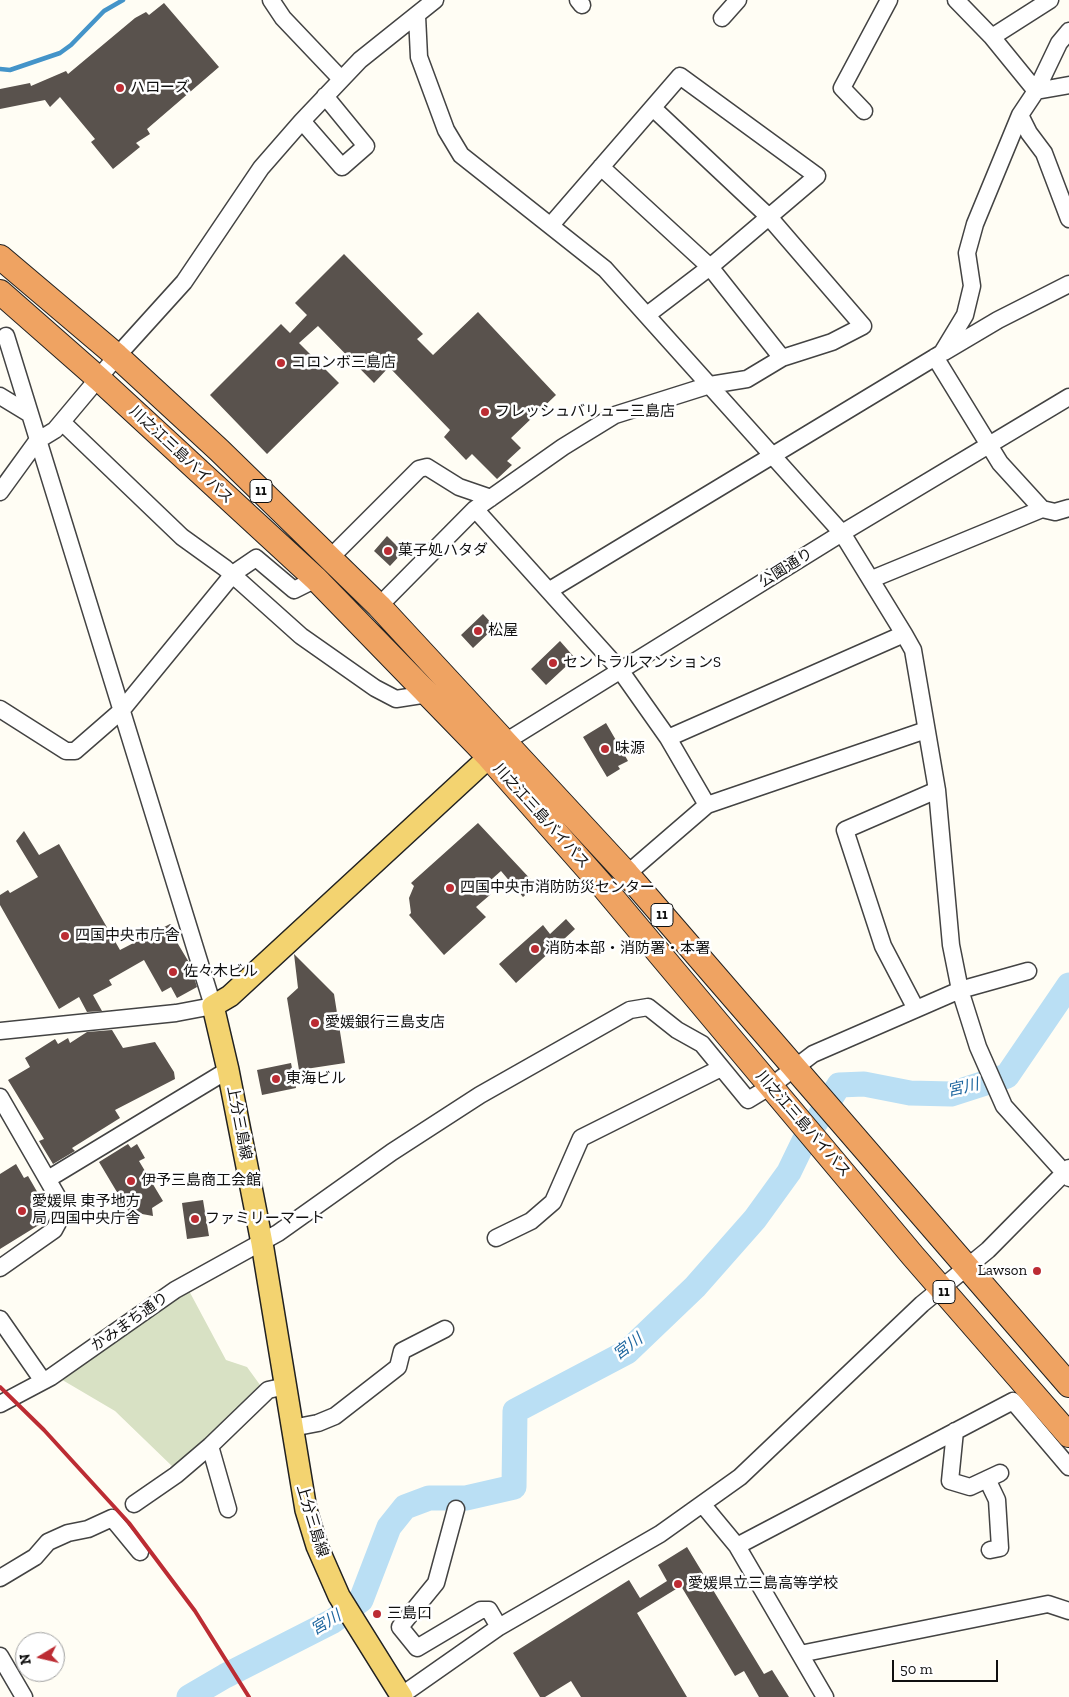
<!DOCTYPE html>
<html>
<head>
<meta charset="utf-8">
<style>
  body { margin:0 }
  #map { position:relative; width:1069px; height:1697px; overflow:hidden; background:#fffdf4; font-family:"Zilla Slab",serif }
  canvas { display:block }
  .north { position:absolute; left:15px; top:1632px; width:50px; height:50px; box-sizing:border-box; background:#fff; border:1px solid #9f9f9f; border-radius:50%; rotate:261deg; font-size:14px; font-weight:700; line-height:20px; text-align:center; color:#101010 }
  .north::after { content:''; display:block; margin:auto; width:18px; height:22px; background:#bc2c33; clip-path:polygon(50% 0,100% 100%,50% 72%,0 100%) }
  .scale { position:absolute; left:892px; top:1660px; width:106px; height:22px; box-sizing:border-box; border:2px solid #101010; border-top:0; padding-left:6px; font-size:15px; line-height:18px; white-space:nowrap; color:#101010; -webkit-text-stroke:4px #fff; paint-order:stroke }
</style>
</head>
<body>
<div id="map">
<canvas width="1069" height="1697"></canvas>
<div class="north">N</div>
<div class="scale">50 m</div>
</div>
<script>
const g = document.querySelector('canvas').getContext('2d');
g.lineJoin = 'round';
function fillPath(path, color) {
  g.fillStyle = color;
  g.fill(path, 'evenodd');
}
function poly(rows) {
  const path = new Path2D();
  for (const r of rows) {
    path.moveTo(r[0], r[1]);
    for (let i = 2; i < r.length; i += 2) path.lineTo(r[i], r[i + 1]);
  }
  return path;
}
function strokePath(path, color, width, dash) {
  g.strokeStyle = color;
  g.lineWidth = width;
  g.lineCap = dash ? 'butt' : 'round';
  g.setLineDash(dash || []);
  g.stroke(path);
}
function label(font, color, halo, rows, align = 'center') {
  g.font = font + ' "Zilla Slab","Noto Sans JP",serif';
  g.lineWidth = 5;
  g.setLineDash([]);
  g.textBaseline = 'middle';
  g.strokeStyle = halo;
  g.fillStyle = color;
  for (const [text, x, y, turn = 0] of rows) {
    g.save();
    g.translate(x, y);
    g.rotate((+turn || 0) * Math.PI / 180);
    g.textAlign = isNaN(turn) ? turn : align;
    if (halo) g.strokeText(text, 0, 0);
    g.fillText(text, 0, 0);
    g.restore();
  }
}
const cemetery = poly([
  [187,1287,226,1360,247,1367,263,1389,174,1468,115,1411,59,1378]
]);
const stream = poly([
  [0,69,10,70,60,53,71,45,104,11,123,0]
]);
const river = poly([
  [189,1697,225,1676,333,1621,361,1600,389,1527,405,1507,429,1498,466,1498,514,1487,515,1411,627,1352,695,1287,755,1219,789,1172,804,1141,839,1085,864,1084,910,1093,951,1094,1007,1076,1069,985]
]);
const building = poly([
  [164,3,219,67,147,129,150,134,136,143,140,147,113,169,91,142,95,139,60,97,50,107,45,100,0,109,0,89,30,83,31,86,66,71,68,74,135,18,146,12,149,15],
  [344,254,423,334,417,339,433,355,478,312,556,395,511,438,521,448,507,461,512,465,497,479,472,454,466,460,444,437,450,430,389,367,374,383,318,326,299,343,339,383,267,454,210,395,281,324,290,333,307,315,295,303],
  [387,536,403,552,390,566,374,551],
  [483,614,495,627,473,648,461,635],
  [560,641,575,658,546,685,531,669],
  [606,723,628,761,618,766,620,769,607,777,583,737],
  [478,823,536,885,523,897,501,871,484,886,491,894,476,907,486,917,444,955,409,915,411,913,409,898,414,886,411,883],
  [24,831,39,855,59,844,120,950,170,924,175,927,178,944,190,964,197,987,177,998,171,987,162,992,144,960,109,980,112,985,93,995,102,1011,87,1012,79,997,59,1009,0,905,0,895,8,890,10,893,38,877,16,841],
  [566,919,575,929,516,983,499,964,543,925,550,934],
  [294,954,334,994,345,1063,299,1070,287,998,298,988],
  [112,1030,123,1048,155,1042,174,1072,175,1079,115,1110,120,1118,72,1148,75,1151,53,1164,39,1141,44,1139,8,1080,30,1067,25,1058,55,1039,58,1044,68,1038,70,1043,87,1032],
  [291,1063,296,1088,262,1095,257,1070],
  [128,1144,131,1148,137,1144,145,1158,139,1161,163,1201,152,1208,153,1216,142,1214,133,1219,99,1162],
  [16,1164,24,1178,28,1176,39,1195,35,1198,47,1216,41,1220,42,1223,0,1249,0,1174],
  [203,1200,209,1236,187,1239,182,1203],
  [687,1547,764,1674,772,1670,789,1697,759,1697,744,1671,735,1676,681,1586,637,1613,687,1697,581,1697,571,1681,545,1697,540,1697,513,1653,629,1580,640,1598,667,1581,658,1565]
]);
const minor = poly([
  [271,0,283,18,341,79],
  [578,0,582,5],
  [956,0,992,37,1036,91,1069,85],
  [417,16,419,57,446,130,461,155,605,269,842,533,904,634,913,650,937,790,951,945,960,990,978,1047,1004,1106,1069,1178],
  [722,18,738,0],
  [992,37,1050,0],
  [864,111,842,88,889,0],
  [1020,115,1029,133,1044,153,1069,219],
  [302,121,342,167,366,146,325,96],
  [601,167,710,267,782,358],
  [551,225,680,76,817,176,710,267,647,315],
  [944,352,998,320,1069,284],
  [935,357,1000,463,1042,509,1055,512,1069,508],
  [0,396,28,413],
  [62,422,182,537,225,568,301,636,375,688,396,699,428,694],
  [0,492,37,441,55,430,117,356,184,282,261,168,302,121,360,60,435,0],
  [475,509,620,670,668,738,707,805],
  [329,559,419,469,427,467,459,487,491,498],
  [872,579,1042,509],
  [550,590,942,353,965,315,972,286,967,253,975,224,1020,115,1036,91,1059,43,1069,31],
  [379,606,475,509,563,447,615,415,710,385,747,379,782,358,832,342,863,326,769,217,654,109],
  [0,709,66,751,75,751,121,711,234,573,256,558,294,590,316,579],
  [668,738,904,634],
  [505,742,842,533,1069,397],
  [627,874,707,805,926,730],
  [916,1009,883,946,845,830,937,790],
  [0,1031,176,1013,213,1006,6,336],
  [0,1097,61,1203,61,1217,54,1230,0,1268],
  [48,1179,228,1070],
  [496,1238,531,1221,553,1202,581,1138,721,1068],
  [0,1319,43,1381],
  [0,1404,51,1377,175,1290,278,1233,392,1152,480,1095,630,1010,648,1007,677,1030,702,1044,748,1100,771,1086,813,1054,960,990,1028,971],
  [292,1428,318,1423,335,1416,398,1367,402,1351,445,1329],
  [955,1431,950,1481,970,1487,1000,1473],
  [210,1446,228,1509],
  [987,1479,997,1500,1000,1548,990,1550],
  [134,1504,176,1475,210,1446,268,1390,286,1386],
  [703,1505,737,1546,825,1697],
  [456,1509,436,1583,400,1627,417,1648,481,1610,489,1610,499,1627],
  [737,1546,1013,1401,1069,1467],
  [0,1578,35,1557,48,1542,68,1533,88,1529,112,1518,140,1552],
  [800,1654,1048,1604,1069,1611],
  [0,1656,24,1697],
  [399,1697,499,1627,660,1534,740,1477,922,1304,988,1250,1069,1168]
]);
const major = poly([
  [402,1697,339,1596,317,1546,306,1510,262,1243,228,1070,213,1006,230,996,501,746]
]);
const highway = poly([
  [0,257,117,356,219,450,379,606,627,874,1069,1385],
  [0,292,99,379,316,579,489,757,601,884,913,1256,1069,1435]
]);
const rail = poly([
  [0,1387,44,1430,129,1523,195,1611,249,1697]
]);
const markers = [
  [120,88,5,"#bc2c33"],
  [281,363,5,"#bc2c33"],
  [485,412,5,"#bc2c33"],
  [388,551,5,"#bc2c33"],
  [478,631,5,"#bc2c33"],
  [553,663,5,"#bc2c33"],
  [605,749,5,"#bc2c33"],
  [450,888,5,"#bc2c33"],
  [65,936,5,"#bc2c33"],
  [535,949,5,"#bc2c33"],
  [173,972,5,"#bc2c33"],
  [315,1023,5,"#bc2c33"],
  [276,1079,5,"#bc2c33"],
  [131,1181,5,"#bc2c33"],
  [22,1211,5,"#bc2c33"],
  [195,1219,5,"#bc2c33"],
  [1037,1271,5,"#bc2c33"],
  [678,1584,5,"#bc2c33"],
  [377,1614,5,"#bc2c33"]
];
const shields = [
  [261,491,22],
  [662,915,22],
  [944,1292,22]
];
const shieldNames = [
  ["11",261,491],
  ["11",662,915],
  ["11",944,1292]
];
const poiNames = [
  ["ハローズ",130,88],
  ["コロンボ三島店",291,363],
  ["フレッシュバリュー三島店",495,412],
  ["菓子処ハタダ",398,551],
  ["松屋",488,631],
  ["セントラルマンションS",563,663],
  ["味源",615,749],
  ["四国中央市消防防災センター",460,888],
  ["四国中央市庁舎",75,936],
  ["消防本部・消防署・本署",545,949],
  ["佐々木ビル",183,972],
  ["愛媛銀行三島支店",325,1023],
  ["東海ビル",286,1079],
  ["伊予三島商工会館",141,1181],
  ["愛媛県 東予地方",32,1202],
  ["局 四国中央庁舎",32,1219],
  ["ファミリーマート",205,1219],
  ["Lawson",1027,1271,"right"],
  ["愛媛県立三島高等学校",688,1584],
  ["三島口",387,1614]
];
const streetNames = [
  ["川之江三島バイパス",181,455,43],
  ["公園通り",786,568,-32],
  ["川之江三島バイパス",541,816,48],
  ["上分三島線",239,1123,79],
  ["川之江三島バイパス",803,1124,49],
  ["かみまち通り",130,1322,-35],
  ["上分三島線",312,1521,73]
];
const waterNames = [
  ["宮川",963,1088,-13],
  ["宮川",628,1347,-37],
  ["宮川",326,1623,-31]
];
fillPath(cemetery, '#d8e1c4');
strokePath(stream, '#4494c9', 4.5);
strokePath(river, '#badff4', 25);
fillPath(building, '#59524d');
strokePath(minor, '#434343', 19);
strokePath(major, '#212121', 24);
strokePath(highway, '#212121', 26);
strokePath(minor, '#fff', 16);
strokePath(major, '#f3d370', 21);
strokePath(highway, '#efa362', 24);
strokePath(rail, '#bc2c33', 4);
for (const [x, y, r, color] of markers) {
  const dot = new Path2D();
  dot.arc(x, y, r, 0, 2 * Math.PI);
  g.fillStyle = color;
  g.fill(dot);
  strokePath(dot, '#fff', 2);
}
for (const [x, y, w] of shields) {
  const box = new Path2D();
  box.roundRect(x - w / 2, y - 11.5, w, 23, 4);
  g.fillStyle = '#fff';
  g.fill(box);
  strokePath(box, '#101010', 1);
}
label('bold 14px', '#101010', null, shieldNames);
label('15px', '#101010', '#fff', poiNames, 'left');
label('15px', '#101010', '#fff', streetNames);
label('italic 16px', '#1d669f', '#fff', waterNames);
</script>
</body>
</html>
